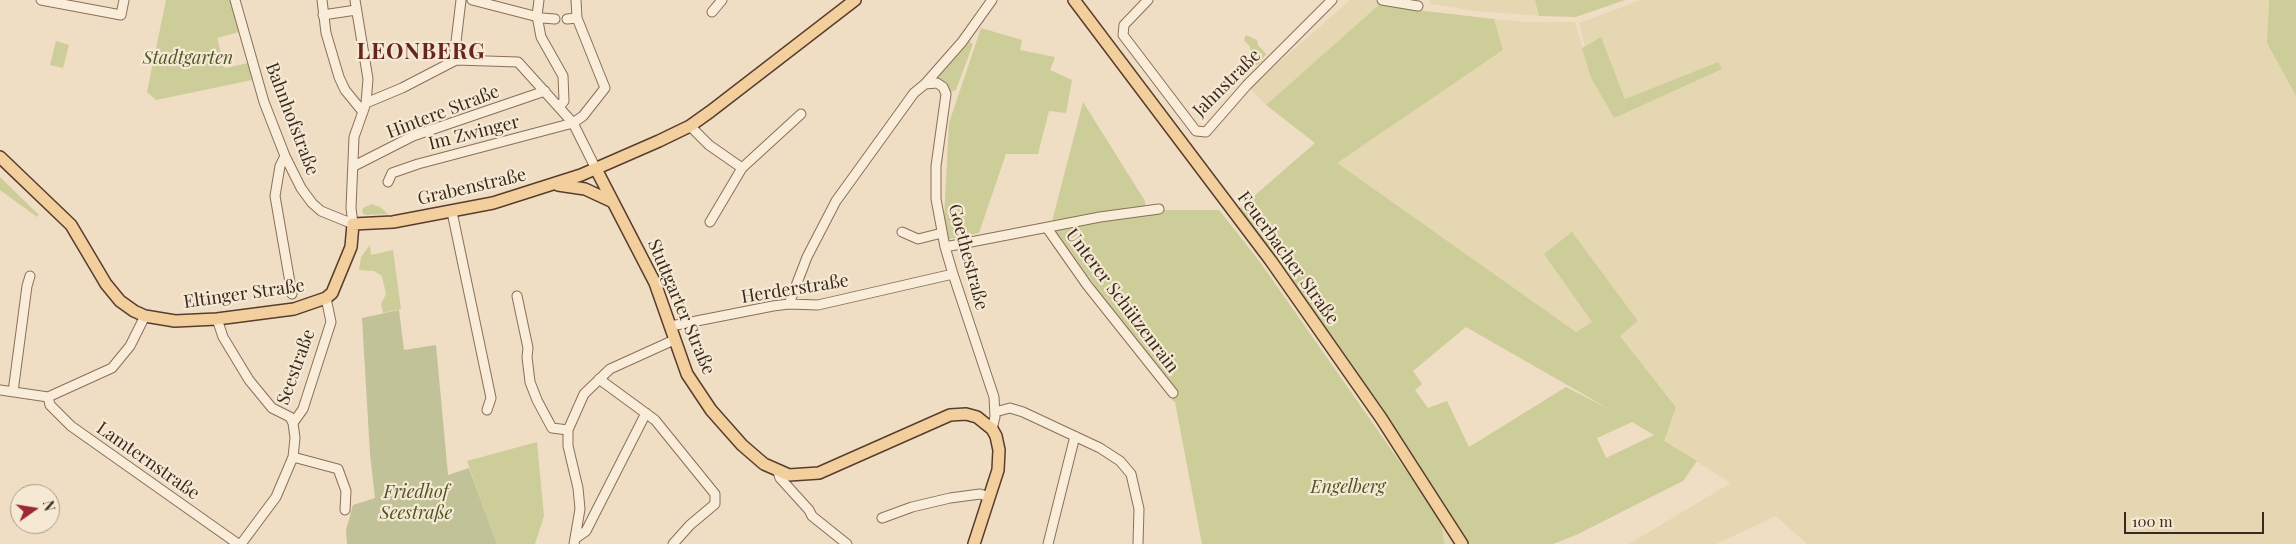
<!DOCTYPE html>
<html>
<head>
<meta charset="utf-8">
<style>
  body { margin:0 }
  #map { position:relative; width:2296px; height:544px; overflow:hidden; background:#efdec4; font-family:"Playfair Display",serif }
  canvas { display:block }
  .north { position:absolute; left:10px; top:484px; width:50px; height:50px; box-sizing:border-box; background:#f6e9d4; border:1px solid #ab9c8b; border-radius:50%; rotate:77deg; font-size:14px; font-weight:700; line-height:20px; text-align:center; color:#3a291e }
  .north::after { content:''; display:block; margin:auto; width:18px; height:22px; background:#9a2935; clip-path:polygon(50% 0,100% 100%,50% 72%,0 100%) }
  .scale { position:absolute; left:2124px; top:512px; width:140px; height:22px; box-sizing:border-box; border:2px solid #3a291e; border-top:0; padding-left:6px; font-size:15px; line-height:18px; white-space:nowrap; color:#3a291e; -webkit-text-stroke:4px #f6e9d4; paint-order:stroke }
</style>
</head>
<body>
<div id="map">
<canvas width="2296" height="544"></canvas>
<div class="north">N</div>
<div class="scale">100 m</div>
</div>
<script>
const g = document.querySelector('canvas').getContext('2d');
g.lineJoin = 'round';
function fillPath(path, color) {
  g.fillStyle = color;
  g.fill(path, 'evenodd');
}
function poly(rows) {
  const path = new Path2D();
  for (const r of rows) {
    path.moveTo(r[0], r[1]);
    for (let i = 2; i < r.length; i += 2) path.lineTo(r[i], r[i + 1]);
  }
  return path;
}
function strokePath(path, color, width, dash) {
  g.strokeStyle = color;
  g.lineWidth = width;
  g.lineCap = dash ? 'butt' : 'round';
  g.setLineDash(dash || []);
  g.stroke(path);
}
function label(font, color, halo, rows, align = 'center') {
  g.font = font + ' "Playfair Display",serif';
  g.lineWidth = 4.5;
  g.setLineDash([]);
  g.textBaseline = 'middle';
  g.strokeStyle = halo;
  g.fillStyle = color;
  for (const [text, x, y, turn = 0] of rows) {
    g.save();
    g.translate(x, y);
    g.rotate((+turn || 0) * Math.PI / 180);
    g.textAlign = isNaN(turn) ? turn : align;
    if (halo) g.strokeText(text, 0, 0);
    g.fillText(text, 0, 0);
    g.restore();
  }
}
const farmland = poly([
  [1350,0,1373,0,1381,3,1266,105,1250,88],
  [1429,0,1535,0,1539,16,1476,11,1431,4],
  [1641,0,2269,0,2267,43,2296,96,2296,544,1807,544,1776,516,1716,544,1629,544,1731,483,1663,441,1676,406,1620,336,1638,321,1572,233,1545,254,1592,322,1576,332,1336,163,1503,50,1494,19,1524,22,1575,22,1591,78,1614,118,1718,62,1625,99,1601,37,1585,46,1579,23],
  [1442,522,1457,544,1444,544]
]);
const green = poly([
  [166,0,235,0,243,31,217,38,225,68,248,63,252,80,156,100,147,92],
  [1535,0,1625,0,1576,17,1539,16],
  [2269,0,2296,0,2296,96,2267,43],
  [1381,3,1425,11,1494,19,1503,50,1337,163,1576,332,1592,322,1544,254,1572,232,1638,321,1620,336,1676,407,1664,441,1697,461,1683,481,1576,535,1553,544,1470,544,1380,404,1238,210,1315,143,1266,105],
  [1466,327,1611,410,1566,387,1469,447,1447,401,1428,408,1415,390,1422,384,1413,371],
  [1632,422,1654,435,1606,458,1597,438],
  [981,28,1022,40,1020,50,1055,57,1050,70,1072,80,1066,113,1049,111,1038,154,1006,154,979,233,949,239,944,218,949,123],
  [1246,35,1257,40,1258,45,1266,54,1259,64,1249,68,1247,62,1251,52,1250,47,1244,40],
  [1601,37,1625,99,1718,62,1722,69,1614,118,1591,78,1582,48],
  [967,40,973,44,956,90,951,92,949,87,936,79,934,75],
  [56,41,69,45,63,68,50,65],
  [1083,102,1145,201,1146,210,1219,210,1260,262,1442,522,1444,544,1202,544,1175,402,1172,400,1170,390,1051,225],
  [0,177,39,215,37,217,0,190],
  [372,204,380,207,388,214,365,215,362,212,363,208],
  [370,245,371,255,393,250,401,309,383,313,381,304,386,294,382,276,374,271,359,270,361,257],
  [537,442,544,516,535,544,497,544,467,461]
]);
const cemetery = poly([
  [399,310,404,350,436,345,448,475,469,468,497,544,347,544,346,530,353,505,375,498,370,454,362,318]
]);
const minor = poly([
  [41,0,121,15,124,0],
  [235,0,264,102,285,156,301,188,312,203,321,211,353,224],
  [322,0,326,33,339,77,345,90,363,112],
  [472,0,542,18,555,19],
  [539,0,537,16,541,37,563,76,564,101,559,107],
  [576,0,577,18],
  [1148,0,1124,25,1123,35,1196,131,1206,132,1247,85,1332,0],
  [1382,0,1418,6],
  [712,12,722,0],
  [323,15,356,10],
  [456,60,455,50,461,0],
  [925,84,962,42,992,0],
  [366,103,402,88,456,60,518,62,573,123,596,169],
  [690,126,709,145,742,168],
  [285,156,280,166,275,196,292,294],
  [354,166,413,136,545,91],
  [388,182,392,173,418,164,573,123,583,116,605,88,577,18,567,19],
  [452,212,491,398,487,410],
  [710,222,742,168,801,114],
  [353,224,351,208,354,137,366,103,368,79,355,0],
  [1047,228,1087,285,1173,393],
  [902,232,918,239,942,233],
  [945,247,1100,217,1159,209],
  [517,296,528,348,527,357,530,382,537,400,552,428,568,430],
  [789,304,807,257,836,201,914,93,925,84,937,83,943,87,946,94,936,166,936,199,945,247,953,274,994,397,995,417,992,429],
  [217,319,223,337,249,380,272,408,290,417,293,423],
  [671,326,773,306,789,304,818,305,953,274],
  [599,379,655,420,715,494,715,504,690,525,673,544],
  [0,390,48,397,112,368,130,346,145,316],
  [13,392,27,286,30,276],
  [48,397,50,405,71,426,238,544],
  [995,412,1010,408,1023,412,1100,448,1120,461,1131,474,1139,509,1138,544],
  [293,457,338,469,346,491,345,510],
  [778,472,780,478,809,510,812,516,847,544],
  [882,518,912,507,950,498,980,494,989,497],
  [576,538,586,531,646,413],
  [241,544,276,497,293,457,295,438,293,423,303,409,331,322,326,298],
  [574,544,580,509,578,488,568,446,568,430,584,394,610,369,674,340],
  [1048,544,1075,436]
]);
const major = poly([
  [1074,0,1271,261,1381,418,1462,544],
  [0,157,71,225,106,284,120,301,134,311,145,316,175,321,217,319,294,309,326,298,332,293,351,247,353,224,393,222,493,203,581,175,659,141,690,126,711,111,855,0],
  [596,169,655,283,687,374,711,410,742,445,764,464,789,475,819,473,950,415,966,414,977,417,992,429,996,436,999,450,998,470,974,544],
  [558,185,585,189,613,202]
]);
const parkNames = [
  ["Stadtgarten",188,58],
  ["Engelberg",1348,487],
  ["Friedhof",416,492],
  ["Seestraße",416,513]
];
const streetNames = [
  ["Jahnstraße",1227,83,-45],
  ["Hintere Straße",443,112,-21],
  ["Bahnhofstraße",292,119,69],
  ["Im Zwinger",474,133,-14],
  ["Grabenstraße",472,187,-13],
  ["Goethestraße",968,257,75],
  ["Feuerbacher Straße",1288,258,54],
  ["Herderstraße",795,289,-9],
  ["Eltinger Straße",244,294,-8],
  ["Unterer Schützenrain",1122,301,53],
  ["Stuttgarter Straße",681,307,67],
  ["Seestraße",296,367,-70],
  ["Lamternstraße",148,461,35]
];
const districtNames = [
  ["LEONBERG",421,52]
];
fillPath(farmland, '#e5d7b1');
fillPath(green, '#cccd98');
fillPath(cemetery, '#c1c297');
strokePath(minor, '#8a6f5a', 11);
strokePath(major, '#583d2e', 14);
strokePath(minor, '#f9ecd8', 9);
strokePath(major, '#f2cf9c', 11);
label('italic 18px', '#4f5625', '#f6e9d4', parkNames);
label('18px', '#3a291e', '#f6e9d4', streetNames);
g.letterSpacing = '1px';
label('bold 22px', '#67251d', '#f6e9d4', districtNames);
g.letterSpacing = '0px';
</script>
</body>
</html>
